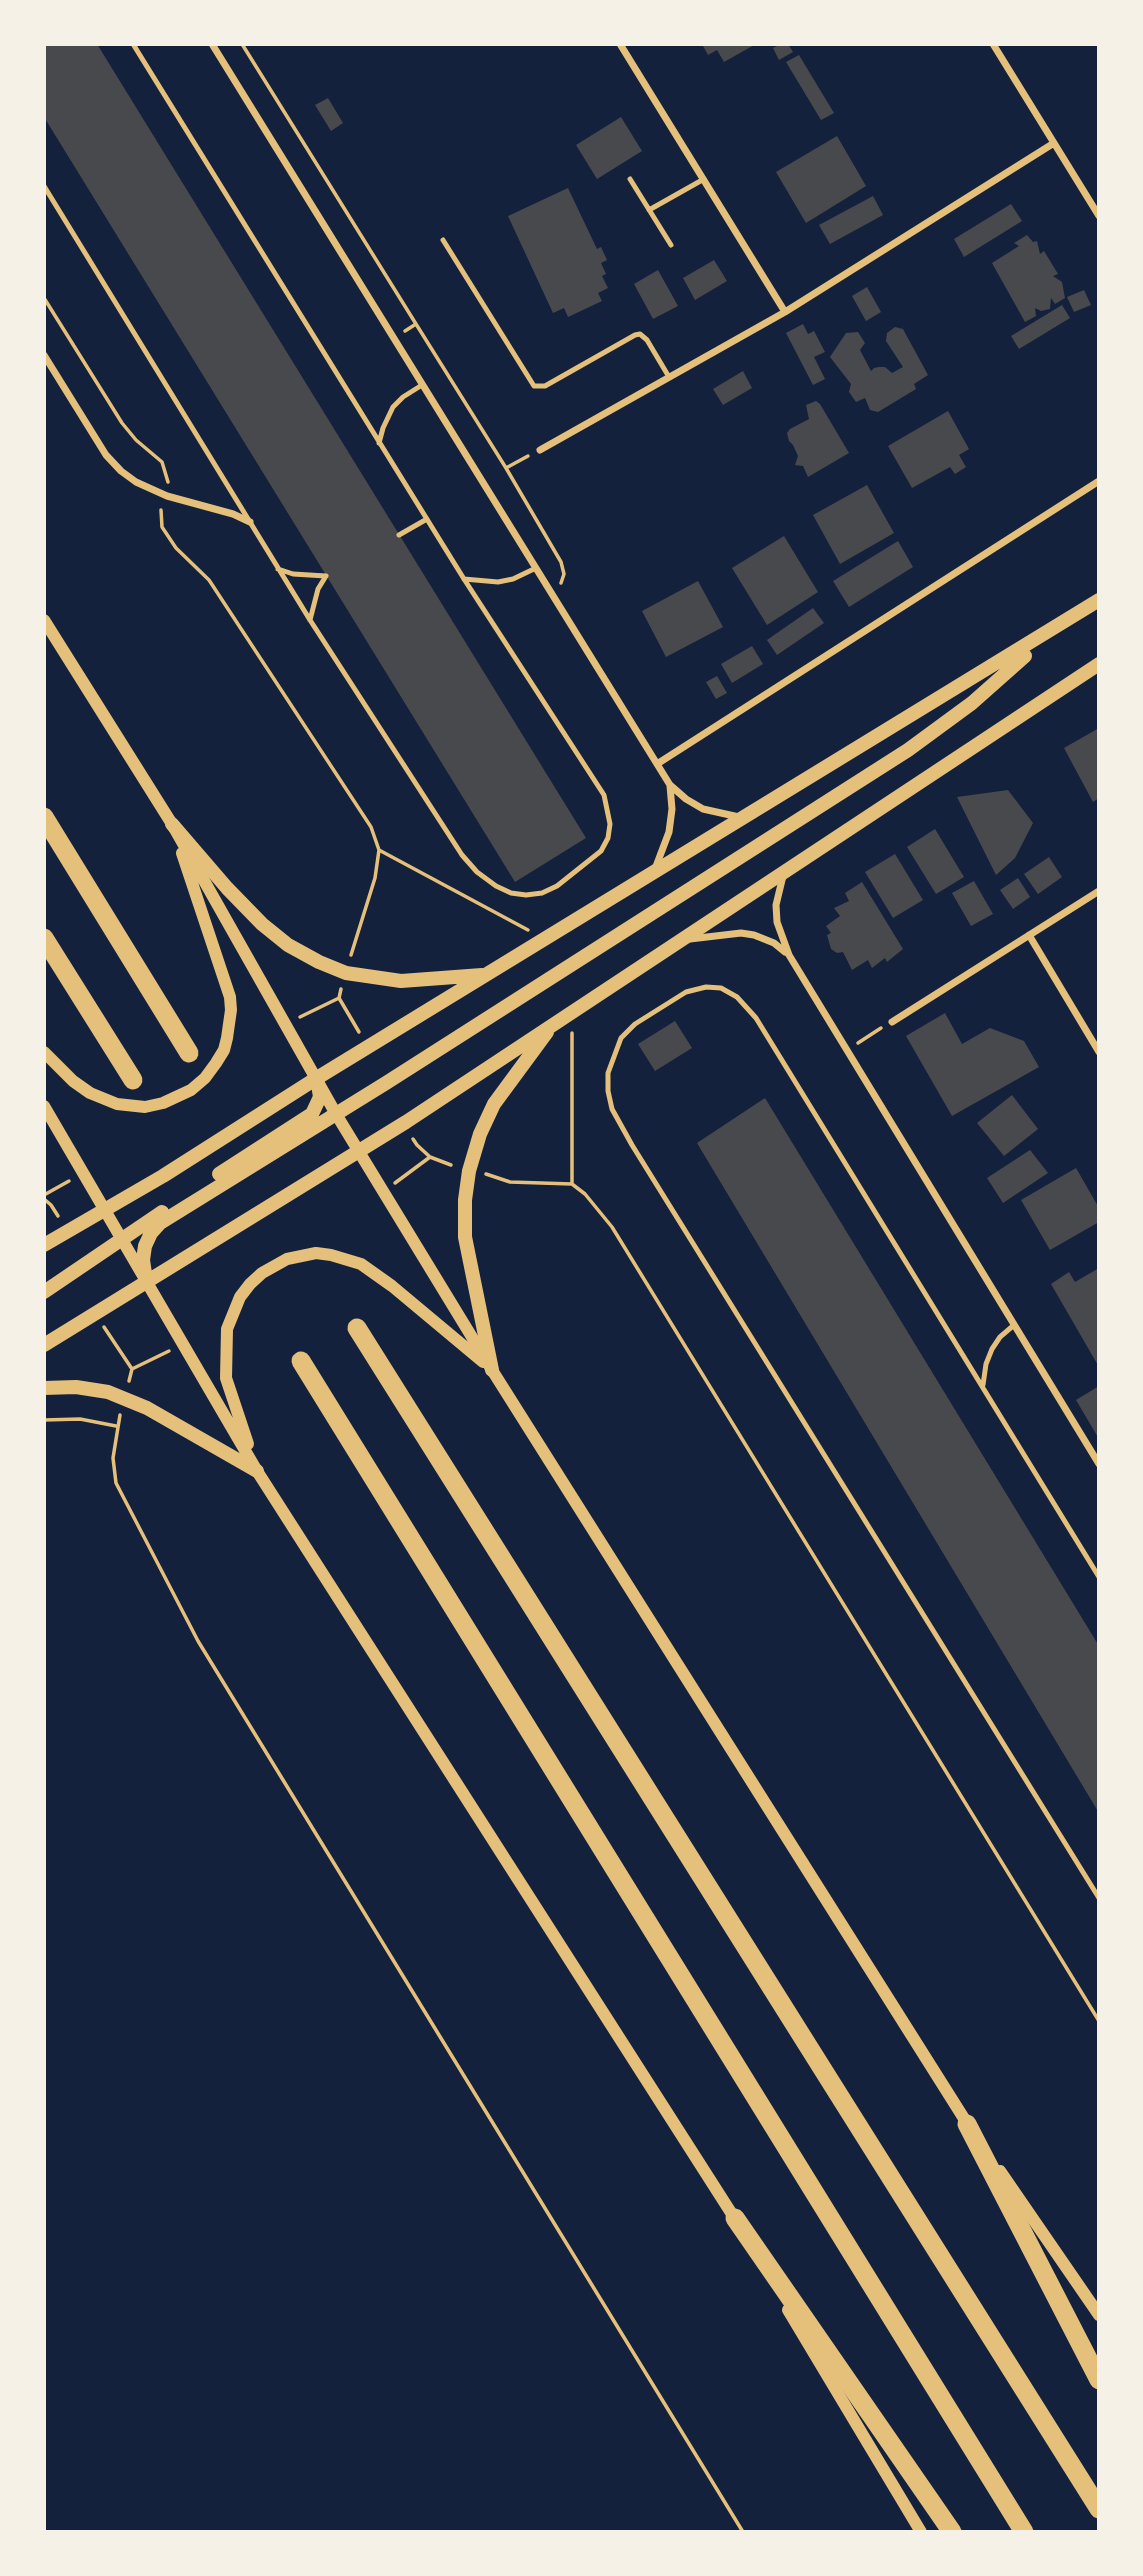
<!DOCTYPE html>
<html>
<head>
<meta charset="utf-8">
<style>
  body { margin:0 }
  #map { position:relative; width:1143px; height:2576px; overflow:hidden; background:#14213d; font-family:"Sofia Sans Condensed",sans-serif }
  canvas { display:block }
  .frame { position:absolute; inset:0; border:46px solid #f6f1e7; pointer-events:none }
</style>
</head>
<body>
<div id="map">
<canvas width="1143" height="2576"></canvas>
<div class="frame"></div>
</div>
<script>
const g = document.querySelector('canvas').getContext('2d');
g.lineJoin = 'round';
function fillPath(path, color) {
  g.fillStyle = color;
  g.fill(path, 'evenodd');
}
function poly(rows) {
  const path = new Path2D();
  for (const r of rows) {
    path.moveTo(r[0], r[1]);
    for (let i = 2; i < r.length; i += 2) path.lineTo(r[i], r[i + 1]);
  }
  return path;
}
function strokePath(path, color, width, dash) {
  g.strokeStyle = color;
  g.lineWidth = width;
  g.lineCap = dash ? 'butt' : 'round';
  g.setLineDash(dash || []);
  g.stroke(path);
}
const building = poly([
  [44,44,97,44,586,838,515,882,44,117],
  [702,44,756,44,724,62,717,50,708,55],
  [781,44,788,44,793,52,779,60,773,48],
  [799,55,834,113,821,120,786,62],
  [328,98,343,123,331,131,315,105],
  [621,117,642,151,597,179,576,145],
  [837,136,866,186,806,223,776,172],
  [568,188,597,249,601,247,607,260,601,263,606,274,602,276,608,288,598,293,602,301,568,317,564,308,553,313,508,216],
  [873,196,883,215,830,244,819,225],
  [1011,204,1022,221,964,257,954,239],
  [1027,235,1033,242,1037,241,1040,254,1044,251,1058,274,1053,276,1062,282,1065,298,1055,304,1051,298,1050,309,1041,311,1035,308,1036,316,1025,322,992,263,1019,246,1014,243],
  [714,260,727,281,695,300,683,278],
  [658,270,678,306,653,319,634,284],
  [867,287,881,312,866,321,852,296],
  [1084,290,1091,305,1074,312,1067,297],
  [1062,305,1070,318,1019,349,1011,336],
  [803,324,808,334,814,331,825,352,814,357,825,379,813,385,786,333],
  [895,327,903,329,928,375,914,384,916,389,878,412,870,410,865,398,856,402,849,392,851,384,830,357,846,333,858,332,865,343,860,350,871,371,874,368,879,367,885,367,892,373,903,367,886,341,887,333],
  [743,371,752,388,723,405,713,389],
  [816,401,820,404,849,453,808,477,803,466,795,465,798,456,793,445,789,441,787,433,790,429,809,419,806,405],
  [948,411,969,449,959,455,966,467,955,474,950,467,912,488,888,446],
  [867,485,894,533,840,564,813,515],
  [784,536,818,592,767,625,732,568],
  [898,541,913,567,849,607,833,581],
  [698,581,723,627,666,657,642,611],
  [813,608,824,623,777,655,767,640],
  [752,646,763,664,732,683,721,664],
  [717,676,727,693,716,699,706,682],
  [1099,728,1099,798,1093,802,1064,748],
  [1008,790,1033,823,1015,858,996,875,957,797],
  [935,829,964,877,936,894,907,847],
  [895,854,923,900,893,918,865,872],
  [1049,857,1062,877,1038,894,1024,874],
  [1018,878,1030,897,1013,909,1000,890],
  [974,881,993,914,971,926,952,893],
  [862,882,903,949,887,962,885,958,872,968,868,960,852,970,843,952,837,953,831,949,827,935,831,933,826,926,840,916,834,908,849,901,845,893],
  [945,1013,962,1044,990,1028,1024,1041,1039,1067,952,1116,906,1036],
  [675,1021,692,1048,655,1071,638,1044],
  [1012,1095,1038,1129,1004,1156,977,1123],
  [765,1098,1099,1646,1099,1813,697,1143],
  [1030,1150,1048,1173,1003,1203,987,1178],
  [1076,1168,1099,1208,1099,1222,1050,1250,1021,1200],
  [1099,1268,1099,1367,1051,1284,1069,1272,1075,1282],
  [1099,1386,1099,1439,1076,1400]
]);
const path = poly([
  [242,44,416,324],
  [44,298,122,423,136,440,162,462,168,482],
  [405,331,416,324,506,468,561,562,564,574,561,583],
  [506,468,528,456],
  [161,510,162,527,176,548,209,580,371,827,379,850,375,878,351,955],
  [379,850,528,930],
  [341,989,339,998,359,1032],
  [300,1017,339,998],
  [572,1033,572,1184],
  [858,1043,881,1028],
  [413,1139,417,1145,430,1157,451,1165],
  [486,1174,510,1182,572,1184,585,1194,612,1227,1099,2021],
  [395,1183,430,1157],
  [44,1195,69,1181],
  [44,1199,51,1205,58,1216],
  [104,1327,132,1369,129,1381],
  [132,1369,169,1351],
  [120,1415,113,1458,116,1483,198,1641,743,2532],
  [44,1420,80,1419,116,1426]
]);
const service = poly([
  [630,179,671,245],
  [44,186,310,620,462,855,477,872,496,886,511,893,526,895,542,893,557,886,601,851,608,838,610,824,604,795,464,579,133,44],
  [649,210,704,179],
  [443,240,534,386,545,386,635,335,640,334,647,340,669,377],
  [379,443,383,428,393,407,403,397,422,385],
  [399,535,427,519],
  [278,569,293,574,326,576],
  [464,579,498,582,513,579,536,568],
  [310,620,318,589,326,576],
  [983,1385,986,1364,992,1349,1000,1337,1014,1325],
  [1099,1577,756,1018,737,997,721,988,706,987,686,992,635,1024,621,1038,608,1073,608,1091,612,1109,632,1145,1099,1898]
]);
const minor = poly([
  [212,44,670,785,686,799,703,809,739,817],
  [620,44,785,312],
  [993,44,1099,216],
  [44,355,106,455,121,471,136,482,167,496,233,514,250,522],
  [540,450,785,312,1054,143],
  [657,764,1099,481],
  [655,869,669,832,672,809,670,786],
  [783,876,776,905,777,922,789,955,1099,1464],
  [1029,935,1099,1052],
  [690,939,741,933,754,935,774,943,785,952],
  [892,1022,1099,891]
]);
const tertiary = poly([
  [44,620,172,824,336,1114,492,1370,970,2128],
  [44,1052,73,1081,90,1093,117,1104,145,1107,163,1103,191,1090,205,1078,216,1063,224,1050,227,1038,231,1010,230,997,182,853],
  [44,1106,257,1471,737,2222],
  [248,1444,226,1378,227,1329,240,1297,250,1284,262,1273,287,1259,316,1253,331,1255,361,1264,392,1286,483,1362],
  [1000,2171,1099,2315],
  [788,2310,921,2532]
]);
const secondary = poly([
  [172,824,227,888,262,924,288,945,319,962,346,973,401,981,482,975],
  [219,1174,312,1114,320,1097,317,1078],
  [44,1245,163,1176,317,1078,1099,600],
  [146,1280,143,1260,145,1246,151,1233,160,1223,386,1083,908,750,972,703,1025,656],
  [44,1292,162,1212],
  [44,1345,406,1122,1099,664],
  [492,1370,465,1237,465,1200,469,1171,480,1134,494,1104,547,1032],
  [44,1388,76,1387,108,1392,147,1408,257,1471]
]);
const trunk = poly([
  [44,817,189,1053],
  [44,938,133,1080],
  [357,1328,1099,2509],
  [301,1361,1024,2532],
  [967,2124,1099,2380],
  [735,2218,952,2532]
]);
fillPath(building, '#48494c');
strokePath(path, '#e5c07b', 3.5);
strokePath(service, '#e5c07b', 5);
strokePath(minor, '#e5c07b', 7);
strokePath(tertiary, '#e5c07b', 12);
strokePath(secondary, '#e5c07b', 14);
strokePath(trunk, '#e5c07b', 19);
</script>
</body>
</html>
